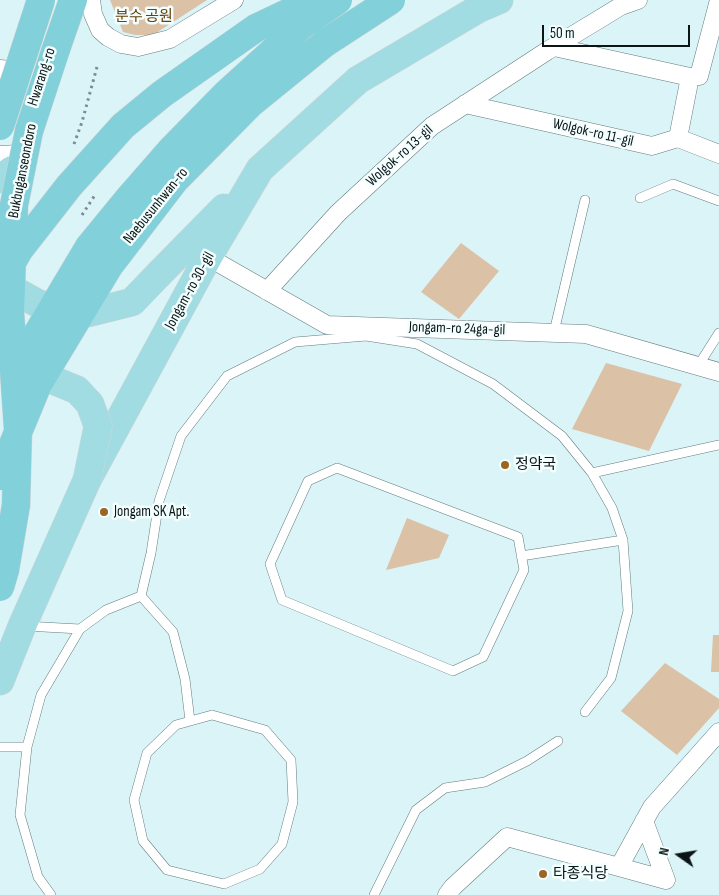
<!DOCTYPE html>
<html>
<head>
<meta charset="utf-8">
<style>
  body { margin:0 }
  #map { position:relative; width:719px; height:895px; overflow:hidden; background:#daf4f7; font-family:"Sofia Sans Condensed",sans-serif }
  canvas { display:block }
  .north { position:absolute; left:654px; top:830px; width:50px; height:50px; -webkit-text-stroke:4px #f3feff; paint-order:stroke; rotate:283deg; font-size:14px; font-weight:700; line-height:20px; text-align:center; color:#0c1516 }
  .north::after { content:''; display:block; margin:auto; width:18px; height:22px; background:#0c1516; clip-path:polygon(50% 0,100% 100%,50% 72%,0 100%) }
  .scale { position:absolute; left:542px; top:25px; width:148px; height:22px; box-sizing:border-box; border:2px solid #0c1516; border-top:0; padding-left:6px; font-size:15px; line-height:18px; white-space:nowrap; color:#0c1516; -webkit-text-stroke:4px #f3feff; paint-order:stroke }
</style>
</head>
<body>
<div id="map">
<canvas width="719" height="895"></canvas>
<div class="north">N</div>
<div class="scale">50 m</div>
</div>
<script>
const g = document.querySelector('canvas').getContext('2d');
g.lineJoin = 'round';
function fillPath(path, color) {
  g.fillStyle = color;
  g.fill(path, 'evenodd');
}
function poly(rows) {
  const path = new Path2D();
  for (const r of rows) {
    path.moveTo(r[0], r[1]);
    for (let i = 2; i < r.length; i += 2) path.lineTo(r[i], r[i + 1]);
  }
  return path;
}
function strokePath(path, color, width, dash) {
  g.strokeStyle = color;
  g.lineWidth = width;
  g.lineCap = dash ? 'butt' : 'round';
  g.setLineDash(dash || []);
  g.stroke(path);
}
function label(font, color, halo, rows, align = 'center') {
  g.font = font + ' "Sofia Sans Condensed","Noto Sans KR",sans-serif';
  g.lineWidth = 5;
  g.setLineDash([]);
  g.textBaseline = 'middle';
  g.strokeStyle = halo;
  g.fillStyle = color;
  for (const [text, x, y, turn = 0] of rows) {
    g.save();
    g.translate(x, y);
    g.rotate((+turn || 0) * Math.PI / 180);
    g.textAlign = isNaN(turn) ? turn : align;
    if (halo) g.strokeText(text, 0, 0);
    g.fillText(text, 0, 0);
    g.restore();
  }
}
const green = poly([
  [110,0,207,0,153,35,135,35,123,32],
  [461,243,499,271,459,319,421,292],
  [606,363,682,384,649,451,572,429],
  [407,518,449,535,439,558,386,570],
  [713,635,719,635,719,672,711,672],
  [665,663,719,699,719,708,677,755,621,711]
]);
const path = poly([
  [74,144,82,122,97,67],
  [82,215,95,195]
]);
const service = poly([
  [640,198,673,184,719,201],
  [554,332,585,200],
  [698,366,719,333],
  [337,468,518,537,524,570,483,657,453,671,282,600,270,564,308,481,337,468],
  [592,473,719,445],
  [521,556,623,540],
  [25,626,80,629],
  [212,715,265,730,291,760,293,802,282,844,260,869,224,884,167,870,143,841,134,800,147,753,176,725,212,715],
  [190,721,185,679,173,632,141,596,151,553,159,501,181,436,227,376,295,342,366,336,417,344,493,384,562,436,592,473,612,508,623,540,628,611,611,678,585,712],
  [0,747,27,747,20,815,38,877,51,895],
  [27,747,41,695,80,629,106,610,141,596],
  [374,895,416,810,445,788,485,782,527,761,558,741]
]);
const minor = poly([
  [91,0,93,14,100,30,108,37,121,44,138,47,170,39,234,0],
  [554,47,690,77,699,76,719,0],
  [0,69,43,73],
  [465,104,652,146,678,138,719,154],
  [678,138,690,77],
  [0,155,18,154],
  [208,257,327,325,586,334,719,372],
  [267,291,338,213,432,126,547,51,621,6,638,0],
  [619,867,666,880,644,821],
  [447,895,453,887,507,837,619,867,652,807,719,732]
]);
const primary = poly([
  [0,179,12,170],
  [159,274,224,208],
  [0,681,22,626,87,480,208,257,260,169,358,80,478,9,499,0]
]);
const trunk = poly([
  [56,49,73,0]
]);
const primaryBridge = poly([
  [0,277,10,288,37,303,76,316,132,302,159,274],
  [21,367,77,390,90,404,98,426,87,480]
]);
const trunkBridge = poly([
  [0,126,41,0],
  [11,264,19,250,69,186,123,126,162,94,256,28,315,0],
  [16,379,33,341,89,247,130,197,172,149,227,93,302,25,338,0],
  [0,476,38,384,109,266,175,180,250,104,325,43,391,0],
  [0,587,5,570,16,505,18,429,10,312,14,205,29,131,56,49]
]);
const markers = [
  [505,465,5,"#9c6520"],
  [104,512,5,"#9c6520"],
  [543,874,5,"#9c6520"]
];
const parkNames = [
  ["분수 공원",144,17]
];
const streetNames = [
  ["Hwarang-ro",42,77,-72],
  ["Wolgok-ro 11-gil",593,133,13],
  ["Wolgok-ro 13-gil",400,156,-42],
  ["Bukbuganseondoro",23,171,-79],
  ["Naebusunhwan-ro",156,206,-51],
  ["Jongam-ro 30-gil",190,291,-61],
  ["Jongam-ro 24ga-gil",457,329,2]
];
const poiNames = [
  ["정약국",515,465],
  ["Jongam SK Apt.",114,512],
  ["타종식당",553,874]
];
fillPath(green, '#dbc1a5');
strokePath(service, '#657c7f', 10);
strokePath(minor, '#657c7f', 19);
strokePath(primary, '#d3d5d5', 29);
strokePath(trunk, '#d3d5d5', 29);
strokePath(path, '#7b8d8f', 3, [2.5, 4]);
strokePath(service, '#fff', 9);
strokePath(minor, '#fff', 18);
strokePath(primary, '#a1dce3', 28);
strokePath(trunk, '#82d0da', 28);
strokePath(primaryBridge, '#d3d5d5', 29, []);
strokePath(trunkBridge, '#d3d5d5', 29, []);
strokePath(primaryBridge, '#a1dce3', 28);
strokePath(trunkBridge, '#82d0da', 28);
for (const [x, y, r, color] of markers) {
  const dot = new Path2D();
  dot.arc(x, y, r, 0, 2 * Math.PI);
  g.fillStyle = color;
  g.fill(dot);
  strokePath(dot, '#f3feff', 2);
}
label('15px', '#6a4109', '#f3feff', parkNames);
label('15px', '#0c1516', '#f3feff', streetNames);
label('15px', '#0c1516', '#f3feff', poiNames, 'left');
</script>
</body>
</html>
